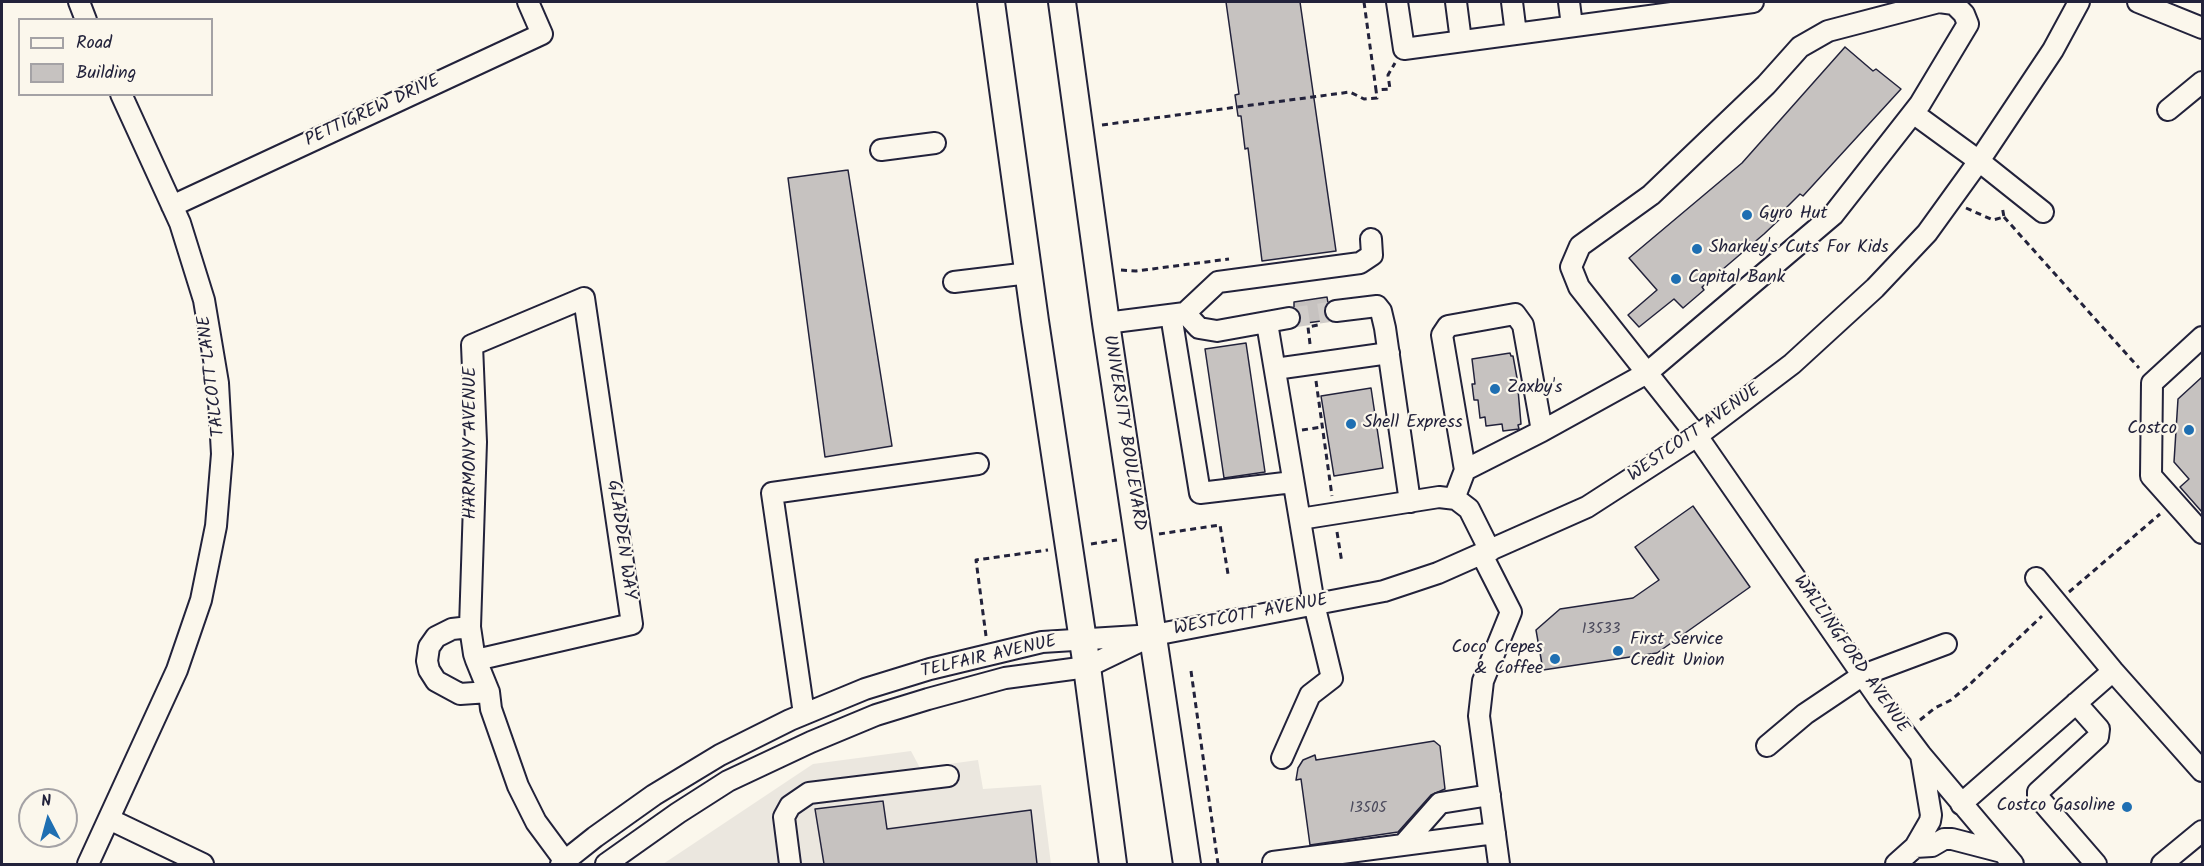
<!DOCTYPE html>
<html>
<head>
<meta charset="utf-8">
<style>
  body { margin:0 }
  #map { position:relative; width:2204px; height:866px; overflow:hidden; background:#fbf7ec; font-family:Kalam,sans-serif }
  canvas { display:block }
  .frame { position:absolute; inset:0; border:3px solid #22223b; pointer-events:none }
  .legend { position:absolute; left:18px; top:18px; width:195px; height:78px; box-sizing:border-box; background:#fbf7ec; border:2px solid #a4a2a5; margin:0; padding:8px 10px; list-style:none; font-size:18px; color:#22223b }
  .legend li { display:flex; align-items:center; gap:12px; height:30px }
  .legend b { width:30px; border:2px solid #a4a2a5 }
  .north { position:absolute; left:18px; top:788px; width:60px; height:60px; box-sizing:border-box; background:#fbf7ec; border:2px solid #a4a2a5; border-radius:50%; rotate:354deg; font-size:16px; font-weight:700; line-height:24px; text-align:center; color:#22223b }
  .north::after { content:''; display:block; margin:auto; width:21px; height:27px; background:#1f6fb2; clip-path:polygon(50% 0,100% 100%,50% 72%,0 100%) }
</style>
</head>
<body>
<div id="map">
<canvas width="2204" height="866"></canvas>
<div class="frame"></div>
<ul class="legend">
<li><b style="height:8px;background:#fbf7ec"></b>Road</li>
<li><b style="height:16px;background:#c6c2c0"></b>Building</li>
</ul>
<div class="north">N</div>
</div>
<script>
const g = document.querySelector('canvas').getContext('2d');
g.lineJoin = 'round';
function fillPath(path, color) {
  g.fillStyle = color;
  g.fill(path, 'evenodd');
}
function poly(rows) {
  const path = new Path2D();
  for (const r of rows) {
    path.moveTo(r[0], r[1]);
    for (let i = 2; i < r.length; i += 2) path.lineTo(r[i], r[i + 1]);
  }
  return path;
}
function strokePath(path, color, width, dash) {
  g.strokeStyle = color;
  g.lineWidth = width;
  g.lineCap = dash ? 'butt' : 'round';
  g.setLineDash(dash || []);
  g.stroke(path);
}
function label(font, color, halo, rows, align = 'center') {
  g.font = font + ' Kalam,sans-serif';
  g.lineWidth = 4.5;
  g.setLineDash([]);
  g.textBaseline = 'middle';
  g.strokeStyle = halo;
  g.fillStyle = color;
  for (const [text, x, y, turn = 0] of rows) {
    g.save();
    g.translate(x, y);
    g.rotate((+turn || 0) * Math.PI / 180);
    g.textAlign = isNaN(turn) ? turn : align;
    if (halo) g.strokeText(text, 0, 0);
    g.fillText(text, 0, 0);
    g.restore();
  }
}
const built = poly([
  [911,751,920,768,978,760,983,789,1041,785,1051,864,663,864,813,764]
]);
const building = poly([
  [1226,2,1300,2,1336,251,1262,261,1248,148,1245,149,1241,116,1238,116,1235,95,1239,94,1226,2],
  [1845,47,1873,71,1876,69,1901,89,1803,196,1800,194,1780,214,1782,217,1764,234,1702,287,1704,290,1683,308,1674,299,1639,327,1628,315,1657,290,1629,258,1742,163,1845,47],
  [848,170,892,446,825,457,788,178,848,170],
  [1327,297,1328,303,1324,312,1329,320,1299,324,1301,315,1294,308,1294,302,1327,297],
  [1246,343,1265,472,1224,478,1205,349,1246,343],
  [1510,353,1511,356,1513,356,1517,378,1521,424,1518,425,1519,429,1503,431,1502,424,1486,426,1485,417,1480,418,1478,400,1474,400,1472,384,1475,384,1472,359,1510,353],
  [2202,377,2202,512,2180,487,2189,479,2174,462,2178,399,2202,377],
  [1371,388,1383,468,1334,476,1321,396,1371,388],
  [1693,506,1750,587,1657,653,1543,670,1536,630,1560,609,1633,598,1659,580,1635,547,1693,506],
  [1434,741,1440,746,1445,789,1431,795,1398,832,1310,845,1301,779,1296,780,1298,768,1303,760,1315,755,1316,760,1434,741],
  [883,801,887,829,1031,810,1037,864,824,864,815,809,883,801]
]);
const minorTunnel = poly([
  [1289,318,1336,311]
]);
const path = poly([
  [1364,2,1376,90,1390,89,1388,75,1395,63],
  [1102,125,1350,92,1364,99,1377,98,1376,90],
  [1966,208,1993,220,2004,217,2002,206],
  [2004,217,2139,368],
  [1121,270,1136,271,1229,259],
  [1310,344,1308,327,1322,324],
  [1316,381,1332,496],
  [1302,430,1322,427],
  [1337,532,1342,563],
  [1159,534,1220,525,1228,574],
  [1091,544,1117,540],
  [2069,592,2160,514],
  [986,636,976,560,1048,550],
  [1191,671,1218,864],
  [1920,720,1935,708,1951,700,1969,685,2042,616]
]);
const minor = poly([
  [79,2,86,20],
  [1397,2,1404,49,1753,2],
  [1456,2,1461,41],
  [1512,2,1516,34],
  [1569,2,1572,26],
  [2138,2,2202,28],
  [2168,110,2202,82],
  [1913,113,1979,161,2043,212],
  [881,150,935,143],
  [172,206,542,34,528,2],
  [954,282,1029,273],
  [1336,311,1377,306,1381,311,1385,328,1410,502],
  [1185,313,1199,328,1217,331,1289,318],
  [1171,315,1200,493,1293,482],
  [1106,323,1185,313,1218,282,1360,263,1372,255,1371,239],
  [1267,323,1314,604,1332,678,1310,695,1282,758],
  [2202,337,2152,383,2151,476,2202,533],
  [1275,369,1389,353],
  [1465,470,1442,335,1448,326,1515,314,1523,325,1542,431],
  [1454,499,1465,470,1542,431,1647,373,1833,215,1920,104,1968,24,1964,14,1954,4,1939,2,1828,31,1800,47,1766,85,1651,195,1580,246,1571,267,1579,287,1647,373,1697,436,1879,699,1921,755,2013,864],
  [1300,519,1439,497,1456,499,1469,509,1490,551],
  [1482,555,1511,612,1483,681,1479,716,1499,864],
  [2036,578,2113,671,2202,771],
  [470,627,452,629,436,637,429,647,427,661,429,670,436,681,460,694,489,692],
  [476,660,632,624,584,298,472,345,476,442,470,627,474,654,476,660,489,692,491,709,518,786,536,822,567,864],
  [2076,703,2099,729,2098,737,2038,792,2038,797,2096,864],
  [804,714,772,493,978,464],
  [1767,746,1805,714,1863,675,1946,644],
  [1961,804,2113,671],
  [109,819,203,864],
  [1403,845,1440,803,1490,795],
  [1915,847,1932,846,1944,839,1952,839,2002,852],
  [1273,862,1495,833],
  [88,864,177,670,201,600,216,526,222,454,218,383,204,300,180,223,121,94],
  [561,864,595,837,654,795,720,755,790,720,865,689,930,669,1042,642,1154,635,1384,591,1438,573,1587,507,1697,436,1792,364,1875,288,1927,233,1979,161,2053,50,2079,2],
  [606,864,678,813,728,781,811,742,876,715,928,699,1005,678,1087,667,1145,639],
  [790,864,784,817,790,806,809,793,948,776],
  [1896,864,1915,847,1930,821,1931,815,1921,755],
  [2162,864,2202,831]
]);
const major = poly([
  [991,2,1035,321,1087,667,1113,864],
  [1062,2,1106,323,1187,864]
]);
const markers = [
  [1747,215,6,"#1f6fb2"],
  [1697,249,6,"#1f6fb2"],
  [1676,279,6,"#1f6fb2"],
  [1495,389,6,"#1f6fb2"],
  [1351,424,6,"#1f6fb2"],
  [2189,430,6,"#1f6fb2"],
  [1618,651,6,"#1f6fb2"],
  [1555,659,6,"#1f6fb2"],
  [2127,807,6,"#1f6fb2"]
];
const numberNames = [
  ["13533",1601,630],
  ["13505",1368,809]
];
const streetNames = [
  ["PETTIGREW DRIVE",373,112,-25],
  ["TALCOTT LANE",213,376,-97],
  ["UNIVERSITY BOULEVARD",1123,433,81],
  ["WESTCOTT AVENUE",1695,434,-35],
  ["HARMONY AVENUE",472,443,-90],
  ["GLADDEN WAY",620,540,82],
  ["WESTCOTT AVENUE",1251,616,-11],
  ["WALLINGFORD AVENUE",1850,655,55],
  ["TELFAIR AVENUE",989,658,-13]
];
const poiNames = [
  ["Gyro Hut",1759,215],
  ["Sharkey's Cuts For Kids",1709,249],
  ["Capital Bank",1688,279],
  ["Zaxby's",1507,389],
  ["Shell Express",1363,424],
  ["Costco",2177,430,"right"],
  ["First Service",1630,641],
  ["Credit Union",1630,662],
  ["Coco Crepes",1543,649,"right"],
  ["& Coffee",1543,670,"right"],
  ["Costco Gasoline",2115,807,"right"]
];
fillPath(built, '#ebe7df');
fillPath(building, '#c6c2c0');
strokePath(building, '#22223b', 1.5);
strokePath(minorTunnel, '#d0ccc9', 20, [20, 10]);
strokePath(minor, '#22223b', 24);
strokePath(major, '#22223b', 30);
strokePath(path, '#22223b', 3, [6, 4.5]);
strokePath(minor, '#fbf7ec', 20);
strokePath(major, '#fbf7ec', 26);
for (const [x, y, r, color] of markers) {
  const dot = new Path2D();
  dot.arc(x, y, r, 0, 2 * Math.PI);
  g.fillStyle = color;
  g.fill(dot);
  strokePath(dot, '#fbf7ec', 2);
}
label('15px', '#4b4a5c', null, numberNames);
label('18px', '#22223b', '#fbf7ec', streetNames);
label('18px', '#22223b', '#fbf7ec', poiNames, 'left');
</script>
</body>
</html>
